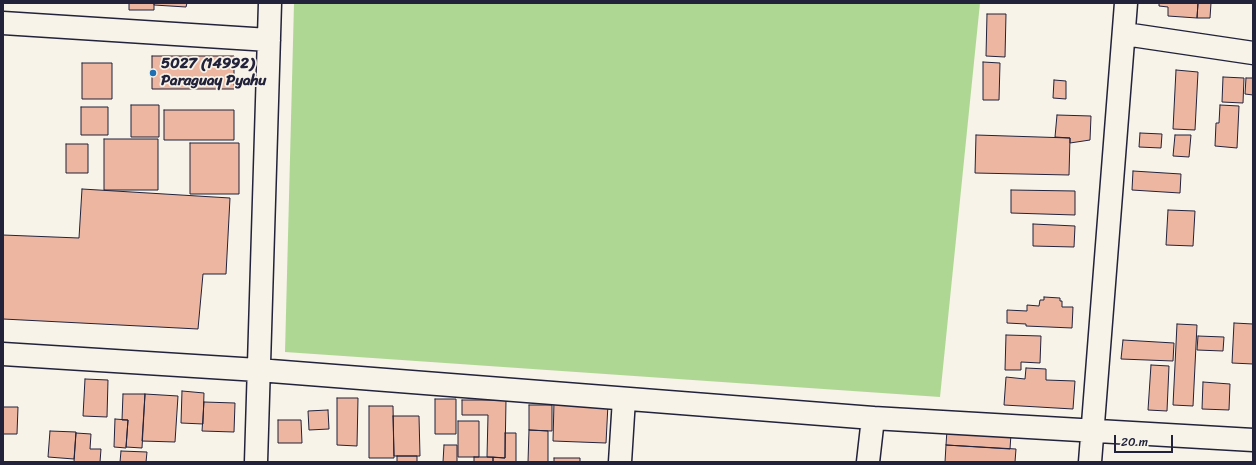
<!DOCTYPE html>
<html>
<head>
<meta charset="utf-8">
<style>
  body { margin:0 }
  #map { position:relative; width:1256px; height:465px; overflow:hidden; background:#f7f3e8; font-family:Sriracha,sans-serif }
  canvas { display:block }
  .frame { position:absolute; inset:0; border:4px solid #22223b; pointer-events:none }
  .scale { position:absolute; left:1114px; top:435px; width:59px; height:18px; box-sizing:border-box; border:2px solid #22223b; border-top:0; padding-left:5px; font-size:12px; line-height:14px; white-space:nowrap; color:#22223b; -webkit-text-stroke:3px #f7f3e8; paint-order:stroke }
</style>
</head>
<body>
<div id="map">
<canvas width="1256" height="465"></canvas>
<div class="frame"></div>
<div class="scale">20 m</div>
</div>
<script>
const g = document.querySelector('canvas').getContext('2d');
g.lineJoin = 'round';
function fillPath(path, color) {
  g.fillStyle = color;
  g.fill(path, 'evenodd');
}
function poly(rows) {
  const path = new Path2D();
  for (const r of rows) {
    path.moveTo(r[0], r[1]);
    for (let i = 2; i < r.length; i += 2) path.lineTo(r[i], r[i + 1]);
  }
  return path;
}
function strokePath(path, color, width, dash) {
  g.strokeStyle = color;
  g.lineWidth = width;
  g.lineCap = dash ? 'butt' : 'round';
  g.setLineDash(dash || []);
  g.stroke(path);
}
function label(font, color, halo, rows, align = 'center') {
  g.font = font + ' Sriracha,sans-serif';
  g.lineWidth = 3.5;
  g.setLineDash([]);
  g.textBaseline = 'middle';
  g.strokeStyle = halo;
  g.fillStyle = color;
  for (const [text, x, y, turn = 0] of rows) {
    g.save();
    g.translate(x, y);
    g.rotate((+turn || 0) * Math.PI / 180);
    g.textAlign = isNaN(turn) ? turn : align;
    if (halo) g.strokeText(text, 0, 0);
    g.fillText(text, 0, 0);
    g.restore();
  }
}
const green = poly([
  [294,3,980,3,940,397,285,352]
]);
const building = poly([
  [129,3,154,3,154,10,129,10,129,3],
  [154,3,187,3,186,7,154,5,154,3],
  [1159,3,1198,3,1197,18,1168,16,1168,7,1159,6,1159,3],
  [1198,3,1211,3,1210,18,1197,18,1198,3],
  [987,14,1006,14,1005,57,986,56,987,14],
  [152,56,234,56,234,89,152,89,152,56],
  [983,62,1000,63,999,100,983,100,983,62],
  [82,63,112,63,112,99,82,99,82,63],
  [1176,70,1198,72,1195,130,1173,129,1176,70],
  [1223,77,1244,78,1243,103,1222,102,1223,77],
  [1246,78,1253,78,1253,95,1245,94,1246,78],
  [1054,80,1066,81,1066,99,1053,98,1054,80],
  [131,105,159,105,159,137,131,137,131,105],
  [1220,105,1239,106,1237,148,1215,146,1216,123,1219,123,1220,105],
  [81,107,108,107,108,135,81,135,81,107],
  [164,110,234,110,234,140,164,140,164,110],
  [1057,115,1091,116,1090,140,1070,143,1070,138,1055,137,1057,115],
  [1140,133,1162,134,1161,148,1139,147,1140,133],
  [976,135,1070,138,1069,175,975,173,976,135],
  [1175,135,1191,135,1189,157,1173,156,1175,135],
  [104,139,158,139,158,190,104,190,104,139],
  [190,143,239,143,239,194,190,194,190,143],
  [66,144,88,144,88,173,66,173,66,144],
  [1133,171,1181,174,1180,193,1132,190,1133,171],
  [82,189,230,198,226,274,203,274,198,329,3,319,3,235,79,238,82,189],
  [1011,190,1075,191,1075,215,1011,213,1011,190],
  [1168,210,1195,211,1193,246,1166,245,1168,210],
  [1033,224,1075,226,1074,247,1033,246,1033,224],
  [1044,297,1060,298,1060,301,1062,301,1062,307,1073,307,1072,328,1026,326,1026,324,1007,323,1007,310,1027,311,1027,305,1039,306,1040,300,1044,300,1044,297],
  [1234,323,1253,324,1253,364,1232,363,1234,323],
  [1177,324,1197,325,1193,406,1173,405,1177,324],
  [1006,335,1041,336,1040,363,1021,362,1021,370,1005,370,1006,335],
  [1198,336,1224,337,1223,351,1197,350,1198,336],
  [1123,340,1174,343,1173,361,1121,359,1123,340],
  [1151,365,1169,366,1167,411,1148,410,1151,365],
  [1026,368,1046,369,1046,380,1075,381,1073,409,1004,405,1006,377,1025,379,1026,368],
  [85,379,108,380,107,417,83,416,85,379],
  [1203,382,1230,384,1229,410,1202,409,1203,382],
  [182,391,204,393,203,424,181,423,182,391],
  [123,394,145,394,142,448,126,447,128,420,122,420,123,394],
  [145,394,178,396,175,442,142,441,145,394],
  [337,398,358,398,357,446,337,445,337,398],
  [435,399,456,399,456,434,435,434,435,399],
  [462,400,506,400,505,458,487,457,488,415,462,415,462,400],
  [204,402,235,403,234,432,202,431,204,402],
  [554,402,608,404,606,443,553,441,554,402],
  [529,405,552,405,552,431,529,430,529,405],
  [369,406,393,406,394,458,369,458,369,406],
  [3,407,18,407,17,434,3,434,3,407],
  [328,410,329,429,309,430,308,411,328,410],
  [393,416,419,416,420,456,394,456,393,416],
  [115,419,128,420,126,448,114,447,115,419],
  [278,420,301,420,302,443,278,443,278,420],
  [458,421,479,421,479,457,458,457,458,421],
  [529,430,548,431,548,462,528,462,529,430],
  [947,430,1011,434,1010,449,946,445,947,430],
  [50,431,76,432,74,459,48,457,50,431],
  [76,433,91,434,90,449,101,449,100,462,74,462,76,433],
  [505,433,516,433,516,462,493,462,493,457,505,458,505,433],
  [444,445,457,445,457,462,443,462,444,445],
  [946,445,1016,449,1015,462,945,462,946,445],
  [121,451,147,452,146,462,120,462,121,451],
  [397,456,417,456,417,462,397,462,397,456],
  [474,457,493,457,493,462,474,462,474,457],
  [554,458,580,458,580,462,554,462,554,458]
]);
const minor = poly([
  [3,23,269,40],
  [1125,34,1253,53],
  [3,354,258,370,873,418,1253,440],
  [256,462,270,3],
  [620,462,624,399],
  [868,462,873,418],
  [1090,462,1126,3]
]);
const markers = [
  [153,73,4,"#1f6fb2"]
];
const poiNames = [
  ["5027 (14992)",161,64],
  ["Paraguay Pyahu",161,81]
];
fillPath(green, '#afd794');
fillPath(building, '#ecb6a1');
strokePath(building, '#22223b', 1);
strokePath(minor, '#22223b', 25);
strokePath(minor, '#f7f3e8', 22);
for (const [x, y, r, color] of markers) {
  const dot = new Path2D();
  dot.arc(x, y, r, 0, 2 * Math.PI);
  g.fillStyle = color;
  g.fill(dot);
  strokePath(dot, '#f7f3e8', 1.5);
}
label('bold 15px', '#22223b', '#f7f3e8', poiNames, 'left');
</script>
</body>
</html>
